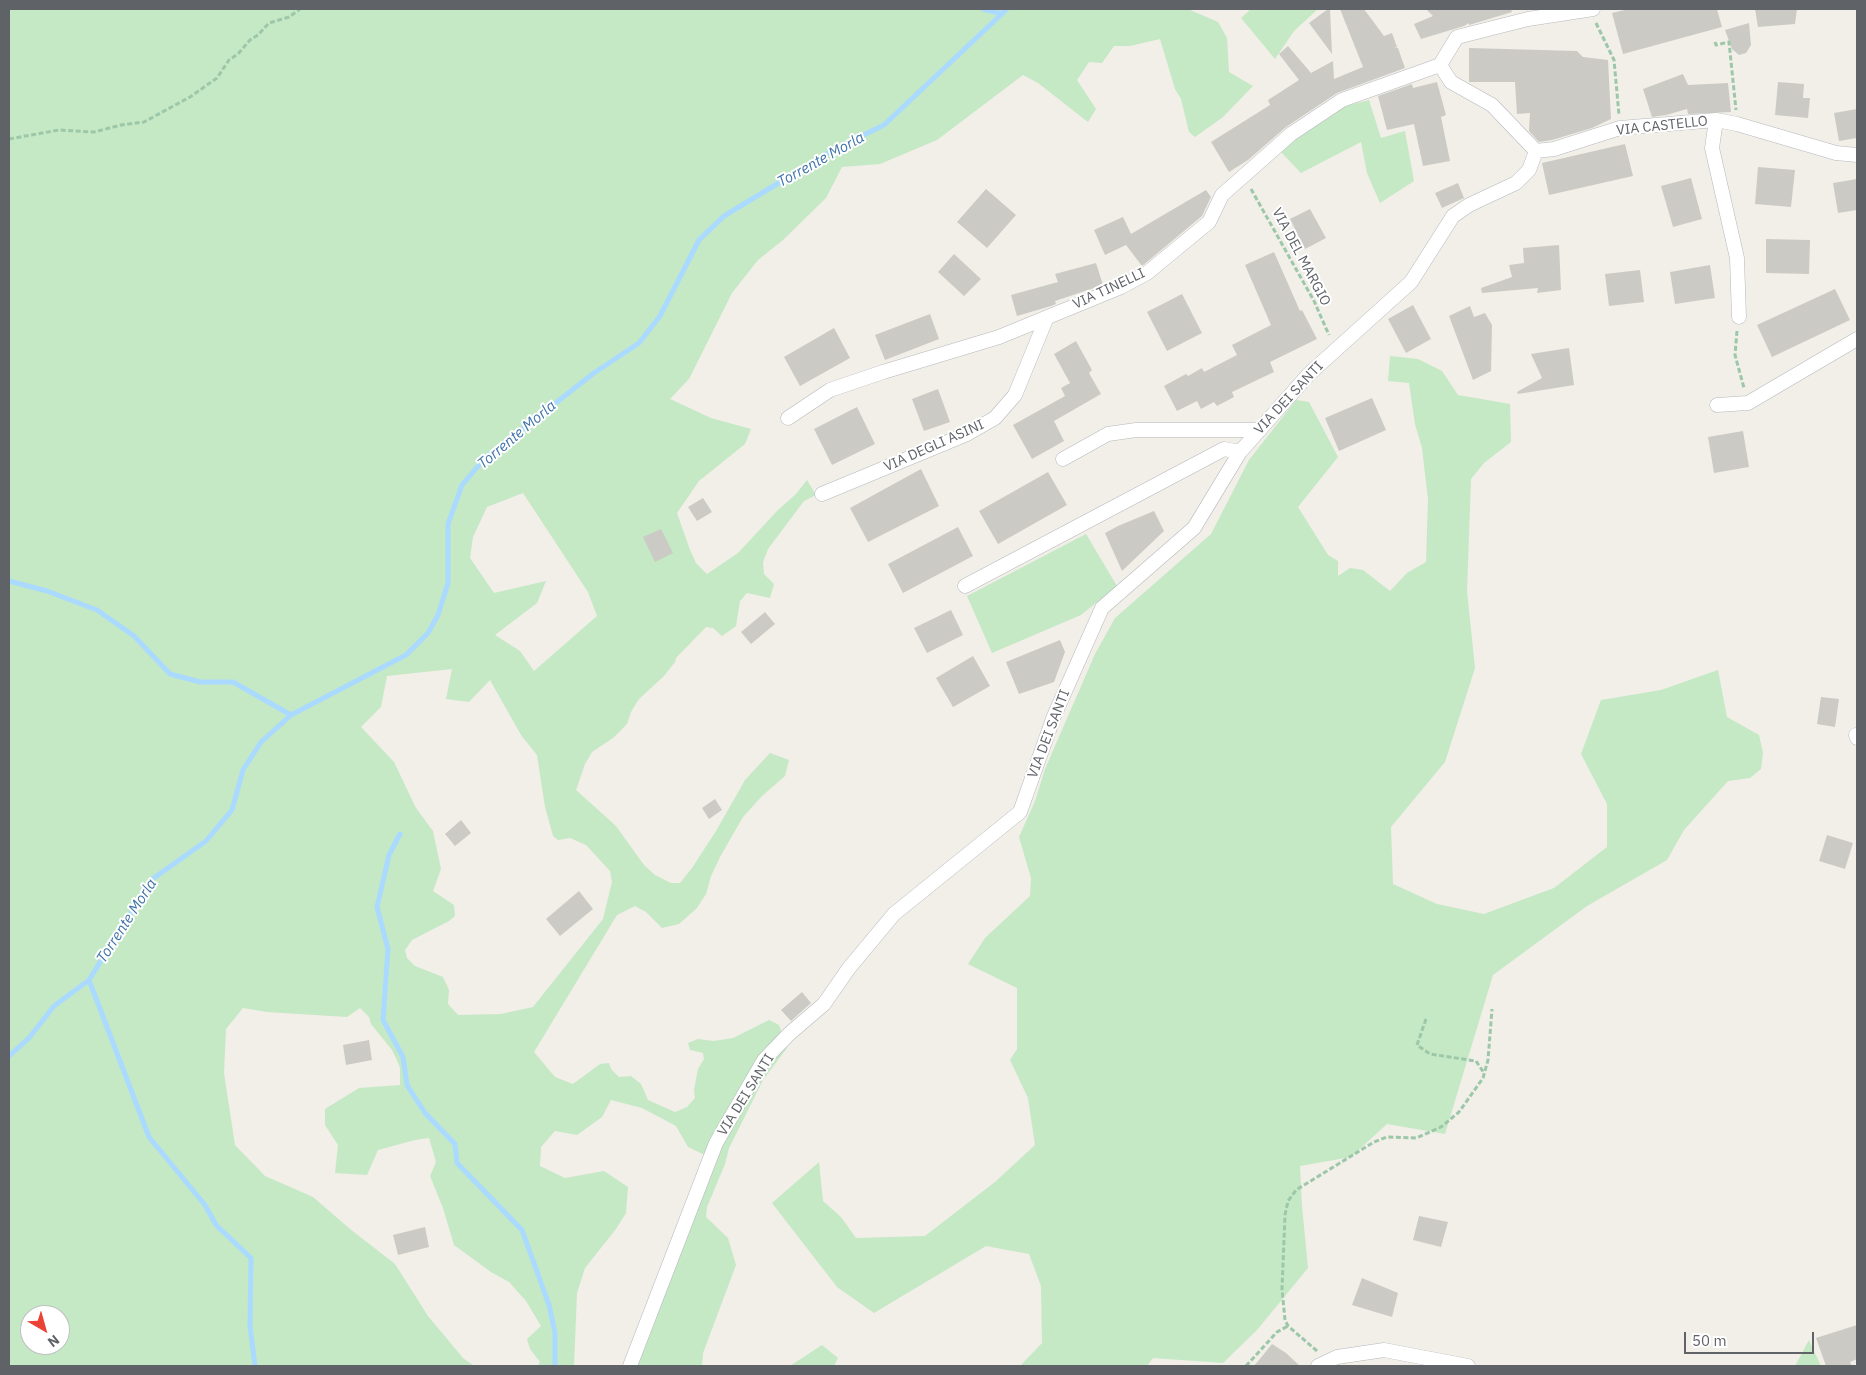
<!DOCTYPE html>
<html>
<head>
<meta charset="utf-8">
<style>
  body { margin:0 }
  #map { position:relative; width:1866px; height:1375px; overflow:hidden; background:#f1efe8; font-family:"IBM Plex Sans",sans-serif }
  canvas { display:block }
  .frame { position:absolute; inset:0; border:10px solid #5f6368; pointer-events:none }
  .north { position:absolute; left:20px; top:1305px; width:50px; height:50px; box-sizing:border-box; background:#fff; border:1px solid #bfc1c3; border-radius:50%; rotate:142deg; font-size:14px; font-weight:700; line-height:20px; text-align:center; color:#5f6368 }
  .north::after { content:''; display:block; margin:auto; width:18px; height:22px; background:#ea4335; clip-path:polygon(50% 0,100% 100%,50% 72%,0 100%) }
  .scale { position:absolute; left:1684px; top:1332px; width:130px; height:22px; box-sizing:border-box; border:2px solid #5f6368; border-top:0; padding-left:6px; font-size:15px; line-height:18px; white-space:nowrap; color:#5f6368; -webkit-text-stroke:4px #fff; paint-order:stroke }
</style>
</head>
<body>
<div id="map">
<canvas width="1866" height="1375"></canvas>
<div class="frame"></div>
<div class="north">N</div>
<div class="scale">50 m</div>
</div>
<script>
const g = document.querySelector('canvas').getContext('2d');
g.lineJoin = 'round';
function fillPath(path, color) {
  g.fillStyle = color;
  g.fill(path, 'evenodd');
}
function poly(rows) {
  const path = new Path2D();
  for (const r of rows) {
    path.moveTo(r[0], r[1]);
    for (let i = 2; i < r.length; i += 2) path.lineTo(r[i], r[i + 1]);
  }
  return path;
}
function strokePath(path, color, width, dash) {
  g.strokeStyle = color;
  g.lineWidth = width;
  g.lineCap = dash ? 'butt' : 'round';
  g.setLineDash(dash || []);
  g.stroke(path);
}
function label(font, color, halo, rows, align = 'center') {
  g.font = font + ' "IBM Plex Sans",sans-serif';
  g.lineWidth = 4;
  g.setLineDash([]);
  g.textBaseline = 'middle';
  g.strokeStyle = halo;
  g.fillStyle = color;
  for (const [text, x, y, turn = 0] of rows) {
    g.save();
    g.translate(x, y);
    g.rotate((+turn || 0) * Math.PI / 180);
    g.textAlign = isNaN(turn) ? turn : align;
    if (halo) g.strokeText(text, 0, 0);
    g.fillText(text, 0, 0);
    g.restore();
  }
}
const green = poly([
  [9,9,1188,9,1218,22,1227,38,1229,72,1253,86,1223,117,1195,137,1189,132,1181,99,1175,89,1160,39,1130,46,1114,46,1102,63,1089,62,1077,80,1096,109,1088,122,1038,83,1023,75,937,140,880,164,842,167,826,198,783,240,758,260,732,293,689,379,670,399,711,418,751,429,745,444,699,481,677,513,690,550,696,563,707,574,738,553,778,510,796,494,807,480,816,495,804,501,768,549,763,562,764,574,774,584,770,598,747,593,740,601,736,626,722,636,713,628,706,627,676,658,675,662,664,676,639,699,631,712,627,724,613,738,592,752,585,764,576,790,616,826,644,865,655,875,671,883,680,883,692,868,716,831,745,780,770,753,789,760,785,776,762,796,743,817,720,857,711,876,706,894,697,908,679,924,662,928,646,912,635,906,617,915,534,1052,555,1077,573,1084,600,1064,609,1063,611,1069,619,1077,631,1076,641,1084,648,1100,675,1112,687,1107,695,1098,694,1090,698,1069,704,1059,703,1053,690,1050,688,1043,698,1039,714,1041,733,1038,769,1020,779,1025,787,1048,763,1080,729,1148,725,1164,707,1207,706,1217,728,1238,736,1265,703,1353,702,1366,625,1366,715,1160,688,1147,676,1126,642,1108,611,1100,602,1117,577,1135,555,1131,541,1147,540,1166,565,1178,604,1171,628,1187,626,1213,616,1229,585,1268,577,1293,574,1366,538,1366,540,1362,530,1349,527,1339,541,1326,526,1301,509,1282,491,1272,454,1245,443,1208,430,1176,436,1162,429,1138,415,1140,378,1150,367,1175,335,1173,338,1145,325,1125,325,1109,359,1088,400,1085,400,1068,396,1058,392,1050,371,1024,369,1017,360,1008,347,1017,267,1012,243,1008,226,1029,224,1073,235,1145,265,1176,313,1197,350,1229,395,1264,428,1316,463,1358,474,1366,9,1366],
  [523,493,588,592,597,616,534,671,520,651,495,635,537,603,546,581,494,593,470,558,473,537,487,507],
  [452,669,446,699,469,702,490,680,521,735,537,755,545,807,553,836,558,840,570,838,586,845,610,871,612,882,603,919,533,1007,501,1014,458,1015,448,1004,449,990,443,977,415,966,407,958,405,950,412,940,449,921,455,916,454,905,433,891,441,869,433,831,416,808,394,762,361,727,381,707,387,676],
  [30,1315,60,1315,60,1345,30,1345],
  [1251,9,1318,9,1294,31,1275,59,1241,18],
  [1369,100,1381,138,1405,131,1414,181,1380,203,1367,173,1361,142,1301,173,1279,150,1342,107],
  [1390,356,1418,359,1442,371,1458,395,1510,404,1511,442,1484,463,1471,479,1467,591,1475,668,1445,762,1391,827,1393,884,1437,904,1484,914,1554,888,1607,847,1607,804,1581,754,1601,700,1661,690,1718,670,1727,717,1759,735,1763,753,1761,769,1750,778,1728,781,1684,830,1667,860,1587,906,1493,975,1445,1134,1387,1124,1351,1157,1300,1166,1302,1206,1308,1268,1257,1330,1223,1363,1153,1358,1147,1366,1020,1366,1042,1343,1041,1286,1029,1254,986,1246,874,1313,837,1287,772,1203,819,1162,823,1201,841,1217,856,1238,925,1236,995,1182,1035,1145,1028,1098,1010,1060,1017,1049,1017,988,968,964,985,938,1030,896,1031,878,1019,837,1035,801,1045,769,1095,654,1115,618,1211,534,1249,460,1296,400,1309,402,1338,457,1298,507,1328,555,1338,561,1338,576,1350,568,1363,570,1390,591,1407,573,1426,562,1428,499,1422,448,1415,424,1409,383,1388,381],
  [1086,534,1117,586,1081,615,992,653,967,596],
  [1809,1340,1821,1366,1795,1366],
  [822,1345,838,1358,834,1366,790,1366]
]);
const stream = poly([
  [983,9,1002,14],
  [9,581,47,591,97,610,134,636,170,674,200,682,233,682,291,715],
  [400,834,389,855,377,907,388,949,383,1020,403,1057,407,1085,425,1113,455,1144,457,1163,522,1230,549,1305,555,1333,555,1366],
  [89,980,149,1137,205,1205,216,1225,251,1258,250,1326,255,1366],
  [9,1056,29,1038,54,1006,89,980,151,880,206,841,232,810,243,770,261,742,291,715,406,655,428,633,438,615,448,583,448,524,462,485,484,459,594,373,639,343,660,316,699,240,724,216,833,150,884,125,1007,9]
]);
const building = poly([
  [1328,9,1330,9,1332,54,1309,23],
  [1340,9,1364,9,1384,36,1392,33,1397,47,1394,47,1398,48,1405,68,1337,93,1286,127,1248,160,1229,172,1211,142,1270,105,1268,100,1299,80,1279,54,1288,46,1311,73,1333,61,1334,79,1363,67],
  [1426,9,1511,9,1512,12,1469,25,1469,23,1464,26,1421,39,1414,24,1433,16],
  [1629,9,1717,9,1722,27,1623,54,1612,13],
  [1755,9,1797,9,1795,24,1758,27],
  [1749,23,1751,45,1746,53,1739,55,1732,49,1725,30],
  [1469,48,1577,51,1583,57,1608,60,1611,119,1592,128,1552,140,1539,142,1529,131,1530,113,1517,114,1515,82,1469,82],
  [1683,74,1688,85,1728,83,1731,112,1688,114,1687,109,1666,115,1652,117,1643,89],
  [1437,82,1446,115,1441,117,1450,161,1423,166,1414,124,1387,130,1378,96,1412,84,1413,88],
  [1778,82,1804,84,1803,98,1810,98,1808,118,1775,115],
  [1857,109,1857,138,1839,141,1834,113],
  [1625,144,1633,176,1549,195,1542,163],
  [1758,167,1795,170,1791,207,1755,204],
  [1691,178,1702,219,1673,227,1661,186],
  [1857,179,1857,210,1838,213,1833,183],
  [1458,183,1464,198,1442,208,1435,193],
  [986,189,1016,215,987,248,957,222],
  [1206,190,1211,197,1202,216,1142,266,1126,245,1105,255,1094,230,1123,217,1131,234],
  [1310,209,1326,238,1305,249,1290,219],
  [1766,239,1810,240,1809,274,1766,273],
  [1559,245,1561,290,1537,293,1538,288,1482,293,1481,288,1512,277,1509,265,1524,263,1523,248],
  [1274,252,1300,311,1302,310,1317,339,1270,362,1274,372,1232,392,1234,397,1217,406,1214,402,1201,409,1197,401,1177,411,1164,386,1186,374,1188,376,1202,368,1204,372,1237,355,1232,345,1271,325,1245,265],
  [954,254,981,279,964,296,938,272],
  [1096,263,1103,285,1055,301,1056,304,1051,306,1017,316,1011,295,1058,282,1055,274],
  [1710,265,1715,298,1675,304,1670,272],
  [1640,270,1644,302,1609,306,1605,274],
  [1835,289,1850,320,1772,357,1757,325],
  [1182,294,1202,333,1167,351,1147,312],
  [1413,305,1431,339,1406,353,1388,319],
  [1470,306,1474,317,1485,313,1492,325,1491,371,1473,380,1449,316],
  [930,314,939,339,885,360,875,335],
  [834,328,850,358,800,386,784,357],
  [1076,341,1092,370,1089,373,1101,394,1054,421,1064,441,1032,459,1013,425,1065,396,1061,388,1070,383,1054,354],
  [1569,348,1574,385,1518,394,1517,392,1542,378,1531,354],
  [938,389,950,422,924,431,912,399],
  [1372,398,1386,430,1339,451,1325,418],
  [857,407,875,444,832,465,814,429],
  [1743,431,1749,467,1714,473,1708,437],
  [921,469,939,506,868,542,850,508],
  [1048,472,1067,505,998,544,979,511],
  [703,498,712,512,697,521,688,507],
  [1154,511,1164,531,1122,571,1105,533,1118,526],
  [958,527,973,556,903,593,888,564],
  [661,529,673,553,655,562,643,537],
  [951,610,963,635,927,653,914,628],
  [765,612,775,624,751,644,741,632],
  [1060,640,1065,652,1054,682,1019,694,1006,662],
  [973,656,990,686,953,707,936,678],
  [1821,697,1839,699,1835,727,1817,724],
  [715,799,722,810,709,819,702,808],
  [461,820,471,833,455,846,445,834],
  [1827,835,1853,843,1845,869,1819,861],
  [579,891,593,909,560,936,546,919],
  [802,992,811,1003,791,1021,781,1010],
  [369,1040,372,1060,346,1065,343,1045],
  [1419,1216,1448,1222,1441,1247,1413,1240],
  [425,1227,429,1247,398,1255,393,1235],
  [1362,1278,1398,1293,1392,1317,1352,1305],
  [1857,1325,1857,1359,1850,1362,1852,1366,1826,1366,1816,1338],
  [1272,1344,1286,1353,1300,1366,1254,1366]
]);
const path = poly([
  [1596,23,1614,60,1619,115],
  [1715,42,1716,45,1729,42,1736,110],
  [9,139,59,130,94,132,121,125,144,122,190,97,217,78,229,60,238,54,250,40,258,35,269,23,289,17,300,9],
  [1251,189,1314,301,1329,335],
  [1737,331,1735,355,1744,388],
  [1426,1019,1417,1045,1430,1054,1476,1061,1484,1073],
  [1317,1351,1288,1326,1285,1320,1282,1289,1285,1215,1288,1201,1296,1190,1374,1142,1387,1137,1416,1138,1441,1127,1459,1112,1483,1078,1488,1060,1492,1009],
  [1246,1366,1277,1332,1288,1326]
]);
const minor = poly([
  [1440,65,1451,82,1492,105,1536,151,1554,149,1620,128,1716,120,1737,124,1836,153,1857,155],
  [1440,65,1457,37,1528,19,1593,9],
  [1716,120,1712,148,1737,258,1739,317],
  [1717,405,1748,403,1857,339],
  [788,418,830,390,883,372,999,337,1121,287,1147,273,1209,222,1222,195,1291,134,1342,100,1440,65],
  [1063,459,1108,434,1136,430,1260,430],
  [822,494,967,434,995,418,1015,395,1047,317],
  [965,586,1224,449,1240,452],
  [1856,735,1857,738],
  [630,1366,716,1143,764,1060,789,1034,824,1004,849,968,894,914,1020,812,1054,716,1102,608,1194,528,1240,452,1309,374,1411,282,1453,216,1469,205,1516,183,1529,170,1536,151],
  [1318,1366,1337,1357,1384,1350,1468,1366]
]);
const streetNames = [
  ["VIA CASTELLO",1662,126,-6],
  ["VIA DEL MARGIO",1301,257,62],
  ["VIA TINELLI",1109,289,-25],
  ["VIA DEI SANTI",1289,398,-47],
  ["VIA DEGLI ASINI",934,446,-24],
  ["VIA DEI SANTI",1049,734,-69],
  ["VIA DEI SANTI",746,1095,-58]
];
const waterNames = [
  ["Torrente Morla",821,160,-29],
  ["Torrente Morla",517,435,-40],
  ["Torrente Morla",127,921,-57]
];
fillPath(green, '#c5e8c5');
strokePath(stream, '#aadaff', 5);
fillPath(building, '#cccac5');
strokePath(minor, '#b5b8bc', 15);
strokePath(path, '#9cc7a9', 3, [5, 2.5]);
strokePath(minor, '#fff', 14);
label('14px', '#5f6368', '#fff', streetNames);
label('italic 15px', '#4174aa', '#fff', waterNames);
</script>
</body>
</html>
